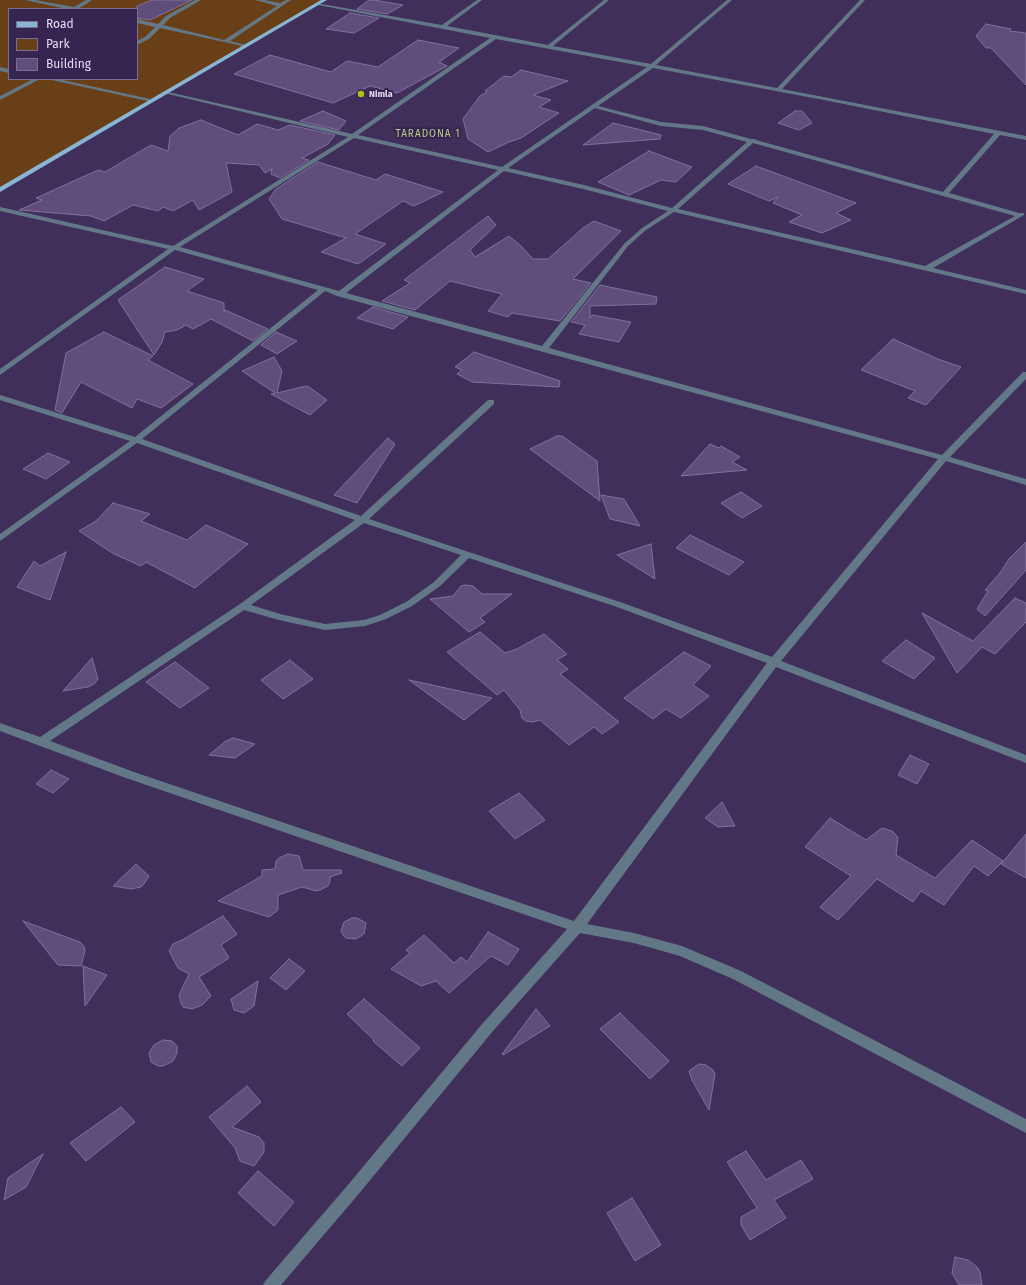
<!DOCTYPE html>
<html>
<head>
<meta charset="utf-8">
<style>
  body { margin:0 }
  #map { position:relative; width:1026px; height:1285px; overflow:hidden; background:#402f5b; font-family:"Fira Sans",sans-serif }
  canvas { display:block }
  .legend { position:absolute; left:8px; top:8px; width:130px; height:72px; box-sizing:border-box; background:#362550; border:1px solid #7c6e92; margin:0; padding:5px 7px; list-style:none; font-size:12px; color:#e4dbf6 }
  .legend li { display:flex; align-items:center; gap:8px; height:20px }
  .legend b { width:20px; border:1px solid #7c6e92 }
</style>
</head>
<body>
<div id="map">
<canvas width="1026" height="1285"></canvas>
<ul class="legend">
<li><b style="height:5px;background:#89b5d4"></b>Road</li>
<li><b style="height:11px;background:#693f17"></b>Park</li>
<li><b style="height:11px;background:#5f4e7c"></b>Building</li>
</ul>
</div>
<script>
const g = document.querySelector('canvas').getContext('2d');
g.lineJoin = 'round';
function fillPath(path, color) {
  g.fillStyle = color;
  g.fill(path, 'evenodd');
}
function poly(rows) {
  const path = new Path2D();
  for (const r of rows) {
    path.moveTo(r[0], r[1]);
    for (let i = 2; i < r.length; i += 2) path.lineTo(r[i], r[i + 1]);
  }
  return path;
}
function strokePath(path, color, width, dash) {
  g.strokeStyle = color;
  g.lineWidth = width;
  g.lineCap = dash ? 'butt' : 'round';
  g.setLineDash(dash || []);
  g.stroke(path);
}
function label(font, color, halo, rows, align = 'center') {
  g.font = font + ' "Fira Sans",sans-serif';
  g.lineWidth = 4;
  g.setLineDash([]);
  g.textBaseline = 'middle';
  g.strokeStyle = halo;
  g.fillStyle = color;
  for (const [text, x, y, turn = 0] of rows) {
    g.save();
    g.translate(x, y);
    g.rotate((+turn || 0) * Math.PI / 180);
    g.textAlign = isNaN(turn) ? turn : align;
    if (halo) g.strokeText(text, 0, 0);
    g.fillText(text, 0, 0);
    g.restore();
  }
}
const green = poly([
  [0,0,325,0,0,190],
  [9,9,137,9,137,79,9,79]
]);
const building = poly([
  [152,0,192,0,150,20,137,18,137,6,152,0],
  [369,0,374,0,403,5,387,14,357,9,369,0],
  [350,13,379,18,354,33,326,29,350,13],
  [986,24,1011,29,1010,31,1026,33,1026,85,991,48,986,48,976,36,986,24],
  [418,40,459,48,439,62,447,66,397,93,370,86,333,103,234,74,270,55,331,72,347,61,378,67,418,40],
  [521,70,568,81,533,95,551,100,539,107,559,113,521,138,509,142,488,152,468,139,463,119,480,96,487,92,485,91,504,76,511,77,521,70],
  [323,111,346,121,339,130,300,121,323,111],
  [795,111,802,111,812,123,799,130,778,123,795,111],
  [201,120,238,135,257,124,278,130,290,125,335,135,328,144,302,158,309,160,280,178,271,174,272,169,265,173,259,165,226,163,232,192,199,210,193,200,173,211,163,207,158,211,133,205,104,221,91,216,19,210,42,200,36,198,98,170,105,172,151,145,168,151,170,136,179,128,201,120],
  [613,123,661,135,660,139,583,145,613,123],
  [649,151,692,167,676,182,661,180,629,195,598,182,649,151],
  [318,162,376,180,385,174,443,192,414,206,403,201,355,234,386,244,358,264,321,252,346,238,282,219,269,199,276,189,318,162],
  [756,166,856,203,836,213,851,220,822,233,789,222,802,215,773,203,778,197,769,201,728,184,756,166],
  [488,216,496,225,470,250,475,257,509,236,521,246,533,259,548,259,583,228,594,221,621,231,573,279,591,283,560,321,512,313,508,317,488,311,502,294,450,281,415,310,382,301,410,283,404,280,488,216],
  [165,267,204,279,187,291,224,303,224,312,225,310,268,329,253,341,211,319,193,329,186,325,177,330,165,332,162,342,154,355,118,300,165,267],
  [600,285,657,297,656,304,590,306,590,318,592,315,631,322,619,342,579,334,585,325,571,322,600,285],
  [373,307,408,317,393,329,357,318,373,307],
  [104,332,153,356,148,360,193,384,161,408,137,399,132,408,81,382,62,413,55,410,66,353,104,332],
  [276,332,297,341,277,354,261,345,276,332],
  [893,339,938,359,961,367,926,405,908,398,915,391,861,370,893,339],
  [474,352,560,381,559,387,472,382,457,374,462,370,455,367,474,352],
  [274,357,282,371,277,393,306,386,309,387,327,400,310,415,271,394,275,393,242,371,274,357],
  [557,436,562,436,597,461,600,501,530,449,557,436],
  [388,438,395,444,357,503,334,495,388,438],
  [710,444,719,448,721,446,740,457,732,462,747,470,681,476,710,444],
  [48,453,70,462,46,479,23,469,48,453],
  [741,492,762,506,742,518,721,503,741,492],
  [601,495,624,499,640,526,610,519,601,495],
  [113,503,150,514,141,521,187,540,206,525,248,544,195,588,146,562,141,566,114,554,79,531,96,521,113,503],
  [690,535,744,562,729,575,676,548,690,535],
  [1026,542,1026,570,985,616,977,609,988,591,985,590,1000,573,1009,559,1026,542],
  [651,544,655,579,617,555,651,544],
  [66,552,50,600,17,587,34,561,40,566,66,552],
  [465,585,473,586,482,594,512,594,480,618,485,622,469,632,430,599,453,596,461,586,465,585],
  [1015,598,1026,603,1026,622,995,654,982,647,957,673,922,613,973,641,1015,598],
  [480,632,505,653,517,649,544,634,567,654,557,660,568,669,560,674,619,722,602,734,594,727,569,745,540,720,532,722,526,721,522,718,520,710,504,690,497,695,447,652,480,632],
  [906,640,935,658,914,679,882,661,906,640],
  [684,652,711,666,693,685,709,696,681,718,666,709,653,719,624,698,684,652],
  [92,658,98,679,94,684,88,687,63,691,92,658],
  [290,660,313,679,283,699,261,680,290,660],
  [175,662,209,688,180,708,146,682,175,662],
  [409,680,492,698,464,720,409,680],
  [233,738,255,744,235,758,209,755,226,741,233,738],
  [910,755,929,764,917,784,898,775,910,755],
  [51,770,69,779,53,793,36,784,51,770],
  [519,793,545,820,515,839,489,811,519,793],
  [722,802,735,826,718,827,705,818,722,802],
  [830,818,866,840,882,828,892,831,898,837,896,855,935,878,972,840,1003,861,988,876,974,866,944,905,921,891,913,902,877,879,838,920,820,907,851,876,805,847,830,818],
  [1026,834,1026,878,1001,864,1026,834],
  [288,854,299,856,303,870,341,870,342,873,330,877,330,882,328,886,320,890,316,891,302,887,278,895,278,910,269,917,218,901,262,876,262,870,275,869,276,861,279,858,288,854],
  [136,864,149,876,144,884,141,887,131,889,113,886,136,864],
  [223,916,237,934,221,945,229,958,199,977,211,996,202,1005,192,1009,183,1007,181,1003,179,995,189,974,178,968,169,951,173,944,182,940,223,916],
  [352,918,357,918,366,923,364,934,356,939,346,938,343,935,341,931,344,922,352,918],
  [23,921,80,942,84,946,85,951,81,966,58,965,23,921],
  [488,932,519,949,508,965,491,956,449,993,436,981,421,986,391,969,410,953,406,950,424,935,454,963,461,957,467,962,488,932],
  [289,959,305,971,286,990,270,978,289,959],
  [83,966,107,975,85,1006,83,966],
  [258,981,254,1006,244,1013,234,1010,231,999,258,981],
  [364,999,420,1048,402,1066,373,1041,374,1040,347,1014,364,999],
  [536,1009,550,1026,503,1055,502,1054,536,1009],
  [620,1013,669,1061,650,1079,600,1029,620,1013],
  [163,1040,172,1041,177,1046,177,1053,173,1061,163,1066,158,1066,151,1062,149,1053,154,1045,163,1040],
  [699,1064,706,1065,713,1070,715,1074,709,1110,692,1080,689,1071,699,1064],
  [247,1086,261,1102,232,1127,259,1137,264,1143,264,1152,254,1166,240,1161,235,1148,209,1117,247,1086],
  [121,1107,135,1122,86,1161,70,1143,121,1107],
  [746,1151,766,1180,801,1160,813,1179,774,1200,786,1218,750,1240,741,1225,741,1217,757,1208,727,1162,746,1151],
  [43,1154,26,1187,4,1200,8,1178,43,1154],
  [258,1171,294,1202,274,1226,238,1193,258,1171],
  [632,1198,661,1245,635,1261,607,1213,632,1198],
  [955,1257,968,1260,977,1267,980,1272,982,1285,959,1285,952,1273,955,1257]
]);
const minor = poly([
  [25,0,35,0,74,7,86,0,92,0,78,9,67,9,25,0],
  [195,0,201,0,170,18,163,25,224,40,277,6,255,0,264,0,280,3,286,0,291,0,230,41,247,45,247,47,160,28,149,39,137,45,137,41,145,37,155,27,137,23,137,19,158,24,166,16,195,0],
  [477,0,482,0,447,26,548,45,604,0,609,0,553,46,651,64,727,0,732,0,656,65,777,88,860,0,865,0,782,89,1026,136,1026,140,1000,135,949,193,1019,213,1024,213,1024,215,933,268,1026,290,1026,294,674,212,646,230,628,246,549,348,942,455,1023,372,1026,372,1026,379,950,457,1026,479,1026,485,946,461,781,661,1026,755,1026,763,776,667,587,924,634,933,682,946,741,971,1026,1119,1026,1133,733,979,680,956,634,943,580,933,493,1031,357,1196,281,1285,263,1285,266,1280,347,1186,483,1023,567,929,126,778,0,731,0,723,40,737,240,604,355,520,137,443,0,541,0,534,130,441,0,400,0,395,135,437,318,290,175,250,0,375,0,369,168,249,0,211,0,207,173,246,348,137,164,93,164,91,352,134,490,38,318,5,316,3,442,25,477,0],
  [496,39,647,67,502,167,358,135,496,39],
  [653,68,824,100,994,134,943,192,756,140,755,139,751,139,703,126,661,122,598,106,653,68],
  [595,108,661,126,703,130,747,142,672,208,584,185,508,168,595,108],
  [354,138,498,170,339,291,180,247,354,138],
  [753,143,1015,216,925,266,678,209,753,143],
  [504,171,583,189,668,211,642,228,624,244,542,346,346,293,504,171],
  [325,291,337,296,938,459,772,657,623,603,369,519,494,404,494,400,488,400,361,516,142,439,325,291],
  [364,523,461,555,434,582,406,602,380,615,364,620,325,624,280,614,251,605,364,523],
  [469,558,617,607,767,663,574,921,134,772,50,741,244,610,279,620,325,630,365,626,386,619,412,606,440,586,469,558],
  [0,67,9,69,9,73,0,71,0,67],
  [33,79,40,79,0,100,0,96,33,79],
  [47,79,58,79,155,100,152,102,47,79]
]);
const major = poly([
  [321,0,327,0,0,192,0,187,321,0]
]);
const markers = [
  [361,94,4,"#a9c71b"]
];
const farPoinames = [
  ["Nimla",369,94]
];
const farNeighbourhoodnames = [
  ["TARADONA 1",428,134]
];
fillPath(green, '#693f17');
fillPath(building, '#5f4e7c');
strokePath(building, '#816fa1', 1);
fillPath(minor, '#637887');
fillPath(major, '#89b5d4');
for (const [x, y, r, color] of markers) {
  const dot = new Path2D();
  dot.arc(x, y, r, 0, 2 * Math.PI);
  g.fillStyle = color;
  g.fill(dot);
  strokePath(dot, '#362550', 1.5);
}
label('bold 9px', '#e4dbf6', '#362550', farPoinames, 'left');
g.letterSpacing = '1px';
label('10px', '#bacd82', '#362550', farNeighbourhoodnames);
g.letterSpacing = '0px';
</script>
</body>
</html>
